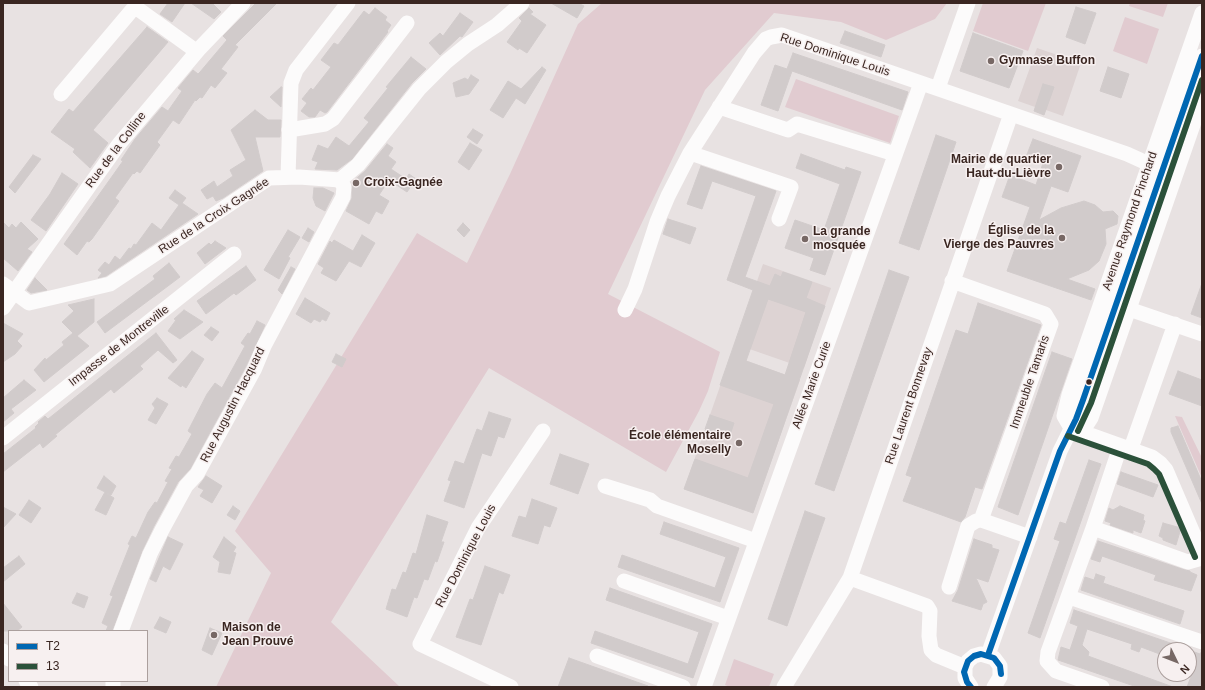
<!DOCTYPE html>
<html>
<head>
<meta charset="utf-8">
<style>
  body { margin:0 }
  #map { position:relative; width:1205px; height:690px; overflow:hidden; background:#e8e2e2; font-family:Arial,sans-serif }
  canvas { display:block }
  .frame { position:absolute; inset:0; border:4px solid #3a2621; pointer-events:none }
  .legend { position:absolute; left:8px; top:630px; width:140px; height:52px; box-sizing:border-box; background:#f7f0f0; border:1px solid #ab9f9d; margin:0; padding:5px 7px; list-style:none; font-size:12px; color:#3a2621 }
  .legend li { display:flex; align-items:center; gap:8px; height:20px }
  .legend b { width:20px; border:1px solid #ab9f9d }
  .north { position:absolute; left:1157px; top:642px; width:40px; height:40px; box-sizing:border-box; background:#f7f0f0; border:1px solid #ab9f9d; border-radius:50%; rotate:133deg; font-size:11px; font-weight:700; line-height:16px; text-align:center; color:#3a2621 }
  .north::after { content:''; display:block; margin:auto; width:14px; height:18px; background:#776865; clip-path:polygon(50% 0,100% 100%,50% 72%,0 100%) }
</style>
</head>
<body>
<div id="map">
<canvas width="1205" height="690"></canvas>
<div class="frame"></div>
<ul class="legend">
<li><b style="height:5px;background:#0067b2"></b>T2</li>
<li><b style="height:5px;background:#2b513a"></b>13</li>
</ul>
<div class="north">N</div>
</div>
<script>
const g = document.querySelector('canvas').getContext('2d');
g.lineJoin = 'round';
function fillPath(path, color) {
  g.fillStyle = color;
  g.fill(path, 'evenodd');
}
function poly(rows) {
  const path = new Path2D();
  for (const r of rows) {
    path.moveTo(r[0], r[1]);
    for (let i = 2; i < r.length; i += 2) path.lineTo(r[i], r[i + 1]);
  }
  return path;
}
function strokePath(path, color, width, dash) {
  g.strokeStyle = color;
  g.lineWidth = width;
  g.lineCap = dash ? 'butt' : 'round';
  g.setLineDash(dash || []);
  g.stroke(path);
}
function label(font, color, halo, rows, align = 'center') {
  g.font = font + ' Arial,sans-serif';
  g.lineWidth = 3;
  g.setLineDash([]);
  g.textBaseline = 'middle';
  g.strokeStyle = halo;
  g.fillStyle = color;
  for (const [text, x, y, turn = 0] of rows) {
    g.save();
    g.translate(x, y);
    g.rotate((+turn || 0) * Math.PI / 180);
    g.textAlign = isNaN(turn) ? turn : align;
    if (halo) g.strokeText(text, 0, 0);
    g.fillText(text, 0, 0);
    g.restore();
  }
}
const built = poly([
  [1037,48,1081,63,1063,116,1046,110,1044,115,1034,111,1035,107,1018,101],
  [763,264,831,288,804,368,735,344],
  [731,355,800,380,753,513,684,489]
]);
const green = poly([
  [602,3,947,3,935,19,886,40,841,22,774,13,705,90,608,294,720,352,708,391,699,411,666,472,489,368,331,622,400,687,216,687,271,573,235,531,417,233,467,263,510,174,578,24],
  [983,3,1046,3,1028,51,973,31],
  [1130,3,1168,3,1163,17,1129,6],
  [1125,17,1159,29,1147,64,1113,51],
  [796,79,899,116,890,143,785,107],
  [1175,416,1182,417,1202,458,1202,478],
  [734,659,774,674,769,687,730,687,725,685]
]);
const building = poly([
  [168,3,185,3,172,22,160,14,168,3],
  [191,3,212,3,221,12,214,19,191,3],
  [256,3,277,3,235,45,238,47,221,69,227,73,215,88,211,85,202,98,200,97,196,101,195,100,179,124,173,120,157,142,160,145,140,173,137,171,134,174,133,173,115,198,119,201,114,208,92,239,89,242,87,241,77,255,64,244,123,161,121,160,135,139,162,107,168,111,182,91,178,88,193,70,198,74,200,72,227,40,223,36,256,3],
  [551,3,578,3,584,6,577,18,551,3],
  [1076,7,1096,13,1085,44,1066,37,1076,7],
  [375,8,387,17,385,20,391,25,387,31,388,32,327,112,325,113,320,110,315,117,309,117,301,111,307,103,302,99,311,88,313,90,331,67,321,60,334,43,338,45,364,11,369,15,375,8],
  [529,8,533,12,530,14,546,25,527,53,519,48,518,50,507,42,522,21,519,18,529,8],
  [460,13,473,22,462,37,460,36,440,55,429,43,440,33,443,36,460,13],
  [147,27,168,42,93,130,108,143,90,168,73,152,75,149,51,132,69,109,73,112,147,27],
  [845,31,885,45,881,57,840,43,845,31],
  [973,33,1023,51,1009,88,960,71,973,33],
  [793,53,908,92,902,110,792,71,778,111,761,105,775,65,790,70,787,69,793,53],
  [411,57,426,69,412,83,352,159,337,170,315,169,318,162,312,160,318,145,328,149,336,137,349,146,369,122,364,118,388,88,386,87,411,57],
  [542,67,546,70,525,104,516,98,503,118,490,110,508,81,521,89,542,67],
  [1108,67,1129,74,1121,98,1100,91,1108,67],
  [471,75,479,80,469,94,456,97,453,83,465,78,468,80,471,75],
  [1043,84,1054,87,1044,115,1034,111,1043,84],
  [281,87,282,87,281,107,270,97,281,87],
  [255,110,268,120,281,120,280,137,255,137,263,171,223,198,216,201,213,196,207,199,201,190,214,181,217,187,233,176,230,170,246,160,231,130,255,110],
  [473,129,483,135,477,144,467,137,473,129],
  [936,135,956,142,919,250,899,243,936,135],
  [1033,139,1081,156,1068,192,1051,186,1039,220,1061,208,1084,201,1095,205,1103,212,1113,211,1118,216,1117,224,1105,229,1106,244,1099,261,1089,270,1067,279,1095,289,1091,300,1007,271,1030,207,1002,197,1010,175,1036,185,1043,163,1026,157,1033,139],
  [470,143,482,150,469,170,458,162,470,143],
  [387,144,393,148,388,156,396,162,391,169,406,179,409,174,416,179,407,192,389,180,379,195,389,201,382,214,376,211,369,224,346,211,352,198,352,182,365,171,387,144],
  [801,154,845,170,846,167,861,172,825,275,810,270,814,258,785,248,795,220,824,230,840,184,796,168,801,154],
  [33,155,41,159,15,193,9,187,33,155],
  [701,166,776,191,745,277,770,286,775,274,781,277,783,272,812,282,806,298,825,306,753,513,684,489,695,459,748,478,774,404,720,385,753,290,727,280,756,196,712,181,702,209,687,204,701,166],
  [768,299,806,312,785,375,746,361,768,299],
  [62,173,78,184,46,231,31,220,50,194,62,173],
  [314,188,323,188,334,193,325,211,316,206,313,198,314,188],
  [175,190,186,198,182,203,198,214,106,276,98,278,102,273,98,270,105,262,109,265,115,256,120,260,129,248,131,249,134,244,136,245,152,223,161,230,179,205,169,198,175,190],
  [668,219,696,228,690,244,663,234,668,219],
  [3,222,9,228,12,224,16,228,21,222,38,239,27,249,32,252,18,271,3,258,3,222],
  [463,223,470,230,464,237,457,230,463,223],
  [308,228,314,232,309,242,302,238,308,228],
  [288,230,300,237,288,257,290,258,279,279,264,270,288,230],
  [362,235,375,243,361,267,349,261,336,281,321,273,324,268,318,264,330,241,332,243,334,240,353,251,362,235],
  [215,241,226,248,205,264,197,253,209,243,211,245,215,241],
  [169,263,180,277,105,333,97,322,155,279,153,276,169,263],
  [246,266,256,280,236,295,234,293,206,314,197,301,246,266],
  [291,267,295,269,282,294,278,290,291,267],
  [889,270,909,277,834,491,815,484,889,270],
  [35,278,47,290,31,293,27,290,35,278],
  [1201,286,1202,287,1202,318,1191,314,1201,286],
  [305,298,330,313,326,321,322,319,320,322,314,319,311,323,296,314,305,298],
  [94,299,94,322,77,336,89,346,44,382,34,370,45,358,46,360,64,345,62,342,73,333,62,322,74,311,68,305,94,299],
  [978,303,1041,325,982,489,975,487,965,517,961,522,903,501,912,477,906,475,956,330,968,334,978,303],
  [184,310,203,322,180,339,168,331,176,320,174,319,184,310],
  [257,321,265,325,246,366,190,469,178,482,154,526,142,551,112,631,106,631,108,626,102,623,113,596,110,595,130,545,128,544,132,536,136,538,148,512,155,502,157,503,168,482,165,481,172,469,169,468,176,456,179,457,192,434,188,431,207,394,215,383,222,388,245,346,241,343,248,333,250,334,257,321],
  [3,323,23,334,17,341,22,346,15,354,3,362,3,323],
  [211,327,219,332,212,341,204,335,211,327],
  [156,333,177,360,173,363,158,350,140,366,143,369,120,388,114,393,111,389,55,435,57,436,43,448,40,443,3,472,3,454,36,428,35,427,39,423,38,422,45,416,48,419,156,333],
  [192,351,204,359,186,388,182,385,181,387,168,378,192,351],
  [1052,352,1072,359,1018,515,998,507,1052,352],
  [336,354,346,359,342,367,332,362,336,354],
  [1178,371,1202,380,1202,406,1169,394,1178,371],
  [24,380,36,390,11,409,14,413,3,422,3,398,24,380],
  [157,398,168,404,156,424,148,420,155,408,152,404,157,398],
  [489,412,511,419,504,438,498,436,491,456,482,453,464,508,444,501,451,481,448,480,455,461,464,464,477,429,482,431,489,412],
  [710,415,734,423,729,438,705,429,710,415],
  [1178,426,1202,482,1202,504,1171,432,1171,428,1178,426],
  [560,454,589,464,578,494,550,484,560,454],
  [1089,460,1101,464,1040,638,1028,633,1060,541,1054,539,1060,522,1066,524,1089,460],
  [1121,472,1158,485,1153,497,1117,484,1121,472],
  [104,476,116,486,111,495,106,493,114,498,106,515,95,510,105,492,97,488,104,476],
  [206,476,222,486,212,503,200,496,204,490,198,487,206,476],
  [532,499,557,508,550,527,544,525,538,544,512,536,519,516,526,518,532,499],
  [29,500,41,508,31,523,19,515,29,500],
  [233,506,240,511,235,520,227,515,233,506],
  [1120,506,1144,515,1143,520,1145,521,1141,533,1133,530,1133,533,1110,525,1111,523,1105,521,1109,508,1113,510,1120,506],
  [3,507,16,514,3,528,3,507],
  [805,511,825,518,787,626,768,619,805,511],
  [427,515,448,522,441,542,444,542,437,562,435,561,428,580,424,579,417,598,414,597,407,617,386,609,392,589,396,590,403,572,406,573,413,553,416,554,427,515],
  [664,522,739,548,720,602,618,567,622,555,715,588,726,557,660,534,664,522],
  [1163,523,1181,528,1176,545,1163,540,1163,538,1159,536,1163,523],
  [168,537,183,544,170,570,163,566,156,582,150,579,168,537],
  [224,537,236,547,233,552,236,553,230,574,218,572,220,562,213,557,224,537],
  [974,539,992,545,992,548,999,550,988,582,976,578,987,602,983,604,981,610,952,601,958,590,974,539],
  [1098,541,1185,570,1190,571,1190,572,1197,575,1191,591,1154,580,1156,575,1102,556,1100,562,1091,559,1098,541],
  [19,556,25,564,3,582,3,568,19,556],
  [485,566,510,575,503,594,499,592,481,645,456,637,470,599,473,600,485,566],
  [1096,574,1105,577,1103,583,1184,611,1180,624,1081,590,1085,577,1094,580,1096,574],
  [610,588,712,624,693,678,591,643,595,631,688,664,699,632,606,600,610,588],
  [77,593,88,597,84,608,72,603,77,593],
  [3,603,22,627,17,631,3,631,3,603],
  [1074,610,1185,648,1185,650,1165,650,1165,656,1141,647,1139,652,1131,649,1132,644,1087,629,1082,645,1089,652,1088,656,1173,687,1137,687,1058,660,1061,647,1070,650,1078,626,1070,623,1074,610],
  [160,617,171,622,166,633,154,628,160,617],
  [210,628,222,633,212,655,202,650,210,628],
  [1189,650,1200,654,1202,651,1202,687,1187,687,1195,666,1189,664,1189,650],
  [569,658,648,686,648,687,558,687,569,658]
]);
const minor = poly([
  [1202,13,1069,395,1064,416,1071,428,1152,457,1160,463,1166,470,1202,554],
  [938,88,968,3],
  [61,94,132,10,138,9,196,51],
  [719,107,788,130,797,124,895,154],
  [289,130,325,124,333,119,407,23],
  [690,153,791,187,779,219],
  [288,177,291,83,296,70,348,3],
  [952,281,1045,314,1051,324,981,520],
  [3,284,29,303,110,284,269,178,299,177,340,180,358,165,419,89,446,62,468,44,497,25,522,3],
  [1120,306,1202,334],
  [3,308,119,144,200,48,243,3],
  [625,310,635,289,657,222,668,196,690,153,754,53,766,39,771,37,782,35,1127,154,1149,164],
  [1082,432,1091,418,1202,99],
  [3,438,234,254],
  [1130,451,1175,324],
  [605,486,650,500,657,506,756,541],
  [1093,528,1188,562,1202,558],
  [850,578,927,606,930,611,929,636,931,650,936,655,965,667],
  [624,581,728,618],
  [949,587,968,526,976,521,981,520,1030,537],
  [1069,597,1202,642],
  [121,631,150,554,162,530,186,486,197,474,254,370,264,346,343,197,344,187,340,180],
  [3,651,9,659],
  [988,655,1060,451,1076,419,1083,400,1202,56],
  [597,656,683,687],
  [26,681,31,687],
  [113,687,113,681],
  [511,687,420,644,478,528,543,431],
  [704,687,921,83],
  [784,687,850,578,1011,114],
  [971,687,965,678,965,667,968,661,974,656,981,654,994,658,1000,666,1000,677,994,687],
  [1102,687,1056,671,1047,661,1048,652,1093,528,1120,447]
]);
const bus1 = poly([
  [988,655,1060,451,1076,419,1083,400,1202,56],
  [971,687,967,682,964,672,968,661,974,656,981,654,994,658,1000,666,1001,674]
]);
const bus2 = poly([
  [1078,431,1091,403,1202,80],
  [1068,436,1148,464,1154,469,1159,474,1195,557]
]);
const markers = [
  [991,61,4,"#776865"],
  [1059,167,4,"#776865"],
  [356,183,4,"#776865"],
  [1062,238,4,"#776865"],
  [805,239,4,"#776865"],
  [1089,382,3.5,"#3a2621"],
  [739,443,4,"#776865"],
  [214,635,4,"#776865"]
];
const streetNames = [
  ["Rue Dominique Louis",835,55,18],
  ["Rue de la Colline",116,150,-53],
  ["Rue de la Croix Gagnée",214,216,-33],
  ["Avenue Raymond Pinchard",1130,221,-71],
  ["Impasse de Montreville",119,346,-38],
  ["Immeuble Tamaris",1030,382,-71],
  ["Allée Marie Curie",812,385,-70],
  ["Rue Augustin Hacquard",233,405,-63],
  ["Rue Laurent Bonnevay",909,406,-71],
  ["Rue Dominique Louis",466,556,-62]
];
const poiNames = [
  ["Gymnase Buffon",999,61],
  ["Mairie de quartier",1051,160,"right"],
  ["Haut-du-Lièvre",1051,174,"right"],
  ["Croix-Gagnée",364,183],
  ["Église de la",1054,231,"right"],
  ["Vierge des Pauvres",1054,245,"right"],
  ["La grande",813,232],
  ["mosquée",813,246],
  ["École élémentaire",731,436,"right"],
  ["Moselly",731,450,"right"],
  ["Maison de",222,628],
  ["Jean Prouvé",222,642]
];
fillPath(built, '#ddd3d3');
fillPath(green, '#e1cbd0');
fillPath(building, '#d1cbcb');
strokePath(building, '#d1cbcb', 1);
strokePath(minor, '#fcfbfb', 15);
strokePath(bus1, '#0067b2', 6);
strokePath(bus2, '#2b513a', 6);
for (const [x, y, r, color] of markers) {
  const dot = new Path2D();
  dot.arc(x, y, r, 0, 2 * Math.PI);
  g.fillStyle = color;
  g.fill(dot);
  strokePath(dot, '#f7f0f0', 1.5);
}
label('12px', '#3a2621', '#f7f0f0', streetNames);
label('bold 12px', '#3a2621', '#f7f0f0', poiNames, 'left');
</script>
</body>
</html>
